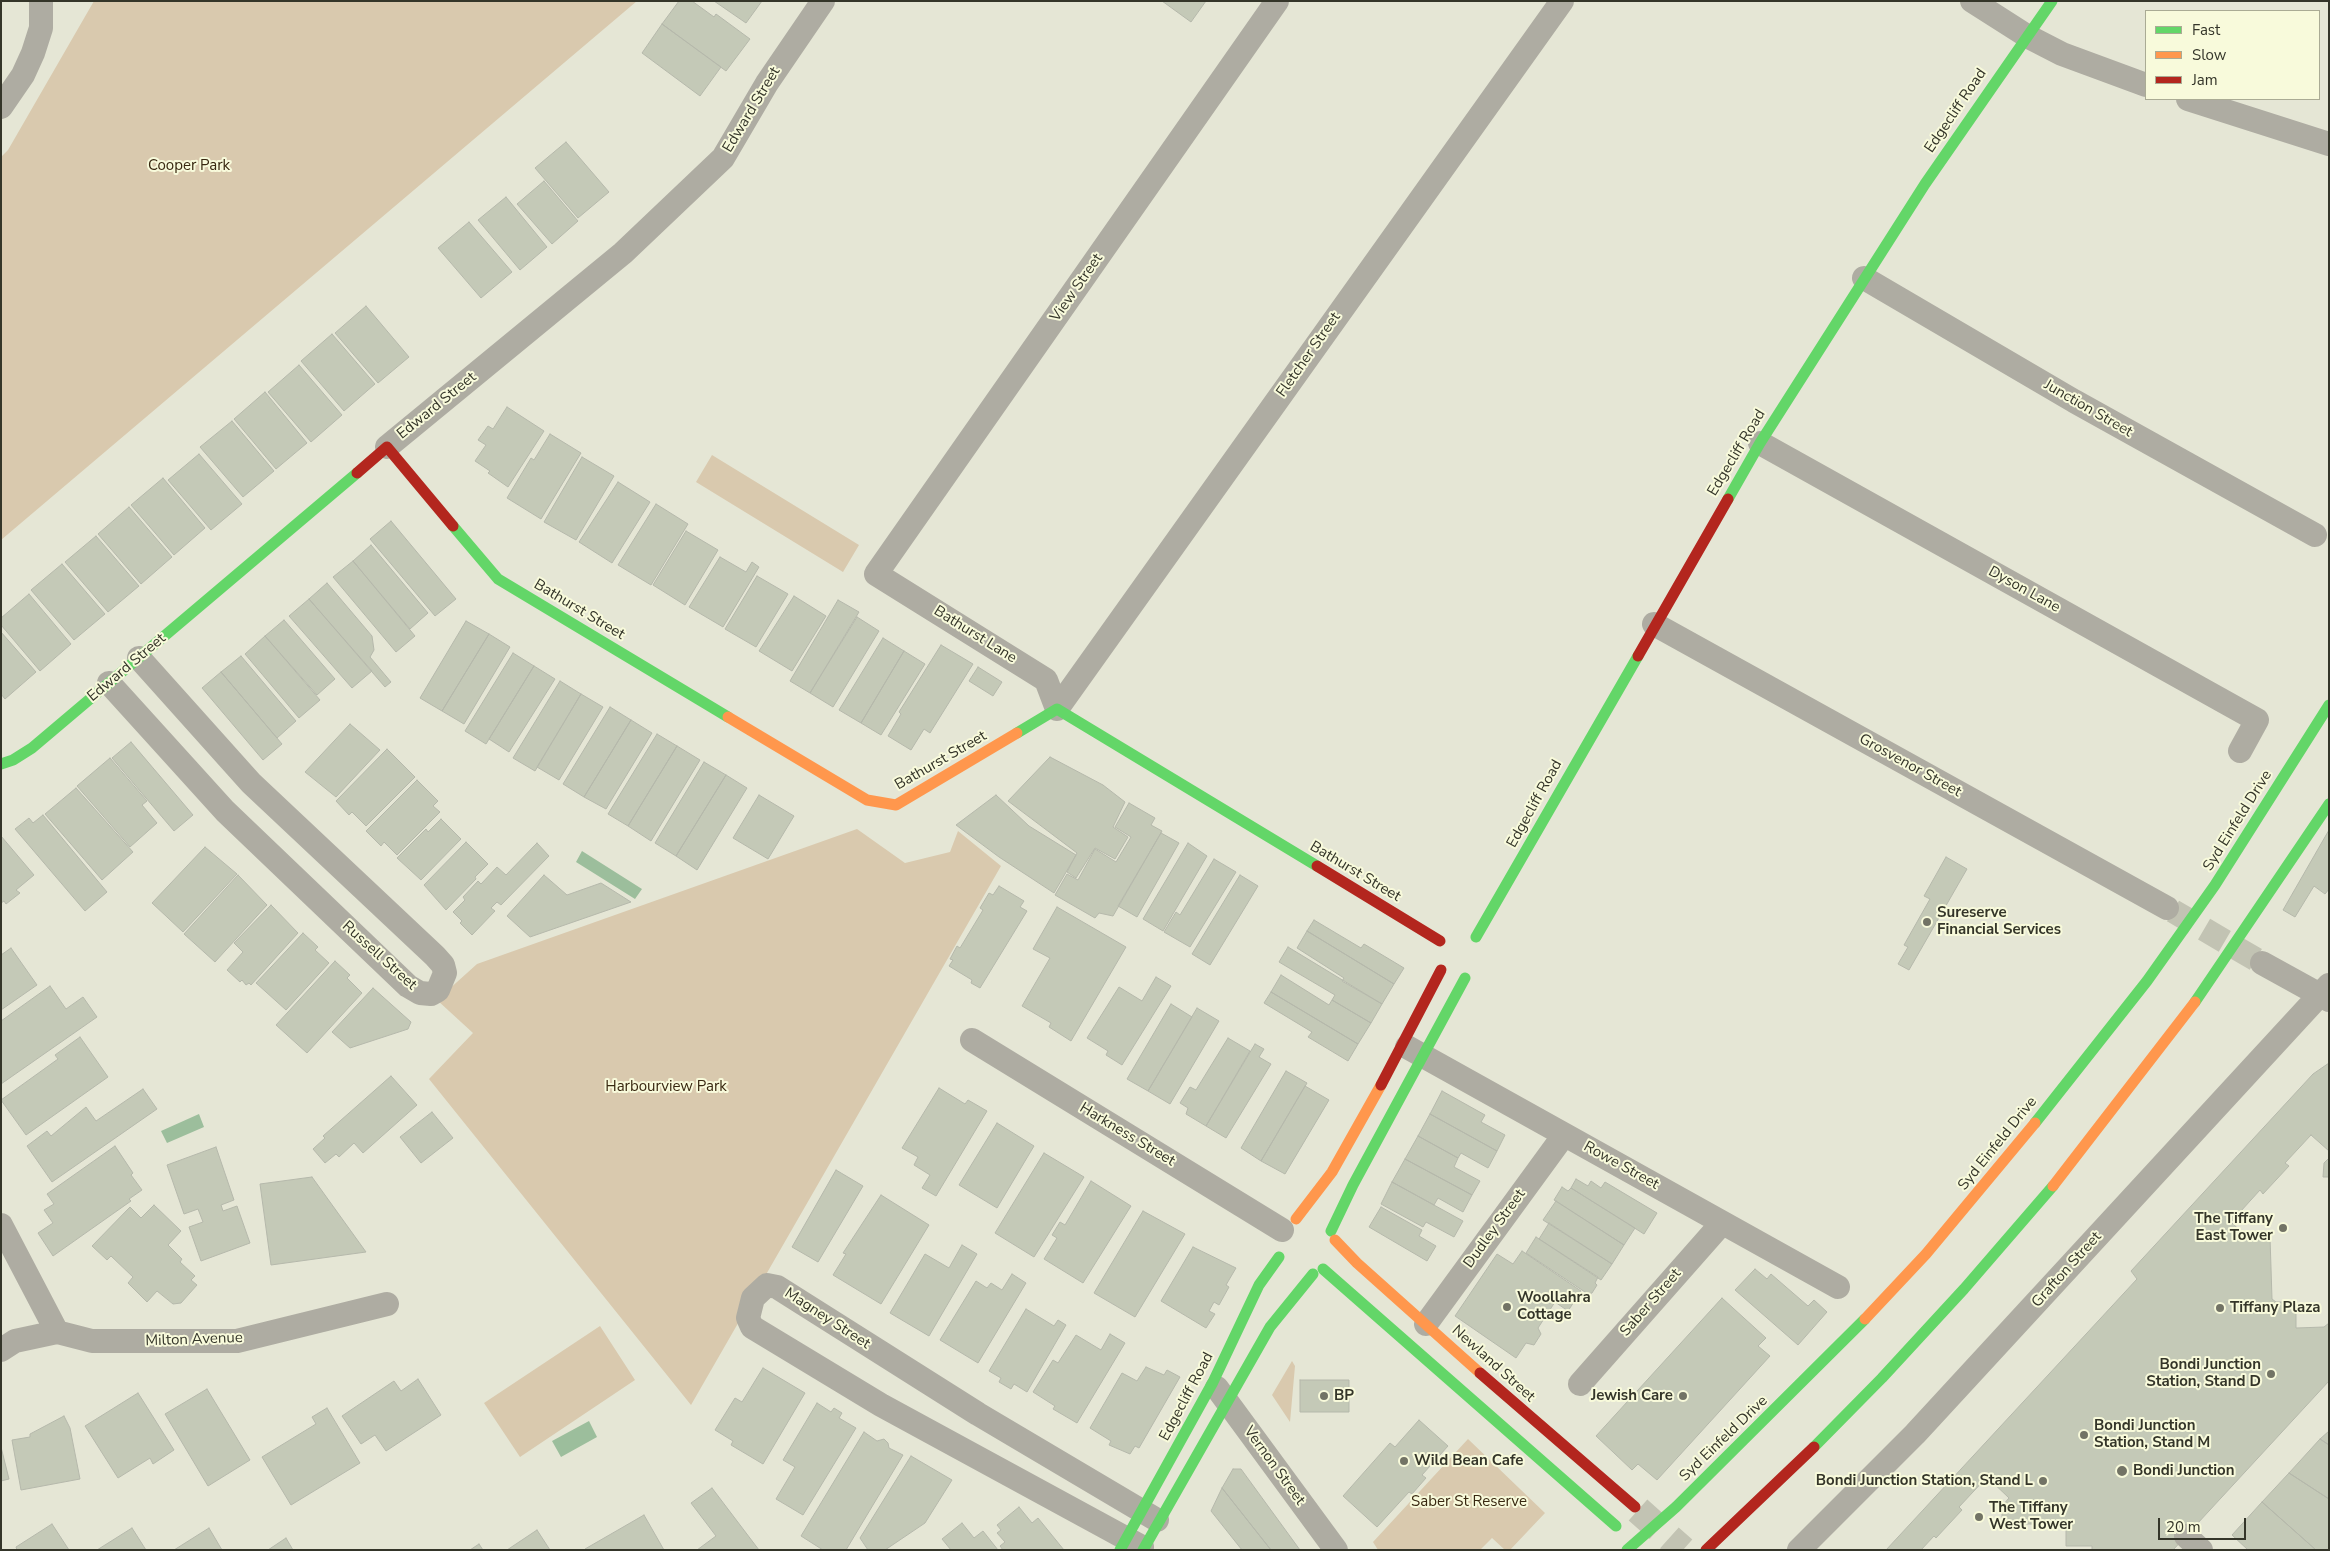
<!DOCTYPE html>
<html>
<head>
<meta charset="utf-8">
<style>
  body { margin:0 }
  #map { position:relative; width:2330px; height:1551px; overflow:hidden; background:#e5e6d5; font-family:"Nunito Sans",sans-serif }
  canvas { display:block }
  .frame { position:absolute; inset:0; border:2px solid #343529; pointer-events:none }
  .legend { position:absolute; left:2145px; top:10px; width:175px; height:90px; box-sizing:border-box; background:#f8fadb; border:1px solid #aaab94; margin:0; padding:6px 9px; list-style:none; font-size:15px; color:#343529 }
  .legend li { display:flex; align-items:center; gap:10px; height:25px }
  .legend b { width:25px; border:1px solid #aaab94 }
  .scale { position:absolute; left:2158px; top:1518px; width:88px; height:22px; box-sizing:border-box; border:2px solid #343529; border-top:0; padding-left:6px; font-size:15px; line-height:18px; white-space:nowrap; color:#343529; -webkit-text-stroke:4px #f8fadb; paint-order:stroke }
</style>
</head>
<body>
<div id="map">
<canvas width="2330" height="1551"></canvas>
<div class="frame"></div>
<ul class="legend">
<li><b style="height:6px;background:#63d668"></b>Fast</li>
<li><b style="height:6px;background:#ff974d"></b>Slow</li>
<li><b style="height:6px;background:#b3261e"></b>Jam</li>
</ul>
<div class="scale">20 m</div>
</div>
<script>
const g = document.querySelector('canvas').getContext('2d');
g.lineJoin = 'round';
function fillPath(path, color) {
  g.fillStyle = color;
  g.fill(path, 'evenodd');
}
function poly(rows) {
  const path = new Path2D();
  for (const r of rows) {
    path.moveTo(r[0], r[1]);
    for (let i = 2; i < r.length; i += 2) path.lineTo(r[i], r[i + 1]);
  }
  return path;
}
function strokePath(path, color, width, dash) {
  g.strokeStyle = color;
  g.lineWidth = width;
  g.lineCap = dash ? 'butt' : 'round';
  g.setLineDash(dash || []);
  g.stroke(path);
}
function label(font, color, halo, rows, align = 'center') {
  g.font = font + ' "Nunito Sans",sans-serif';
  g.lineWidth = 4;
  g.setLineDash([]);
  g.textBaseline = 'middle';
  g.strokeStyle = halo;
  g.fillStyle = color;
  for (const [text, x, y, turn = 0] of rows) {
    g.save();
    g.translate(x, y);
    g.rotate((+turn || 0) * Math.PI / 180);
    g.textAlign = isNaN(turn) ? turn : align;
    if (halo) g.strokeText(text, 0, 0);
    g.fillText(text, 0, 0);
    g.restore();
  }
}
const green = poly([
  [94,1,637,1,1,540,1,157,8,150],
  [712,455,859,545,843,572,696,482],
  [857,829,905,863,950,852,958,831,1001,866,691,1405,429,1079,473,1033,437,1000,477,964],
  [600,1326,635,1380,520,1457,484,1403],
  [1292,1361,1295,1366,1290,1422,1272,1395],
  [1468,1439,1545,1513,1510,1550,1505,1550,1492,1538,1480,1550,1378,1550,1373,1542]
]);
const water = poly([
  [582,851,642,889,635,899,576,862],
  [199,1114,204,1127,167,1143,161,1131],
  [589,1421,597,1437,561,1457,552,1441]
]);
const building = poly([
  [679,1,692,1,714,17,716,14,750,39,726,71,662,24,679,1],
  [714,1,762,1,746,23,714,1],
  [1162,1,1206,1,1191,22,1162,1],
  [662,24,721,67,700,96,642,53,662,24],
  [566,142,609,192,578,218,535,168,566,142],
  [544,181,578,221,552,244,517,204,544,181],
  [506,197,547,247,520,270,478,220,506,197],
  [469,222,512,272,481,298,438,248,469,222],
  [366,306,409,357,378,383,335,333,366,306],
  [332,334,375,384,344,411,301,361,332,334],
  [299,365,342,415,311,442,268,392,299,365],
  [265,392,307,443,276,469,234,419,265,392],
  [507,407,544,431,508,487,488,473,490,471,475,461,486,445,478,440,488,426,493,429,507,407],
  [232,421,274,471,243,497,200,447,232,421],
  [550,434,581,453,541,519,507,498,531,458,534,460,550,434],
  [199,454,242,504,211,530,168,480,199,454],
  [582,457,614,476,576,540,544,522,582,457],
  [163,478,205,528,174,555,131,505,163,478],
  [618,482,650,502,612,563,579,542,618,482],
  [656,504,688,524,651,585,618,565,656,504],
  [129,507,172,557,141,584,98,534,129,507],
  [391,521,456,599,435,616,370,539,391,521],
  [686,531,718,550,685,605,653,585,686,531],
  [96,536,139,586,108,612,65,562,96,536],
  [371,545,428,613,410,629,353,561,371,545],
  [720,557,746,572,752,562,759,567,723,627,689,607,720,557],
  [353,561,415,636,396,652,333,577,353,561],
  [62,564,105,614,74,640,31,590,62,564],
  [757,576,788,594,756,647,725,629,757,576],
  [327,583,372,636,374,650,370,657,391,682,385,687,309,599,327,583],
  [29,594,71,644,40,671,1,625,1,618,29,594],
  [794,596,826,616,792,671,759,651,794,596],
  [309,599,372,671,352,688,289,616,309,599],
  [838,600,859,612,810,693,790,681,838,600],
  [857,617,879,631,833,707,810,693,857,617],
  [284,620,335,679,317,695,265,636,284,620],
  [466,621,489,634,442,711,420,698,466,621],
  [1,632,36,672,5,699,1,694,1,632],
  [489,634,510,647,464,724,442,711,489,634],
  [265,636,320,700,299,718,245,654,265,636],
  [883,638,904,651,861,723,839,710,883,638],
  [941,645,973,664,930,733,924,729,911,750,888,736,901,714,899,712,941,645],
  [904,651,925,664,881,735,861,723,904,651],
  [513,653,534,666,486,744,465,731,513,653],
  [241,656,296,721,277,738,221,672,241,656],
  [534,666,555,679,509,752,489,739,534,666],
  [978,667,1002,682,993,696,969,681,978,667],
  [221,672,282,744,263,760,202,688,221,672],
  [560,681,581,694,535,771,513,758,560,681],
  [581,694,603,707,559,780,537,767,581,694],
  [610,707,631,720,584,797,563,784,610,707],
  [631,720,652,733,606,809,584,797,631,720],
  [350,724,380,750,336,797,305,772,350,724],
  [657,734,677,746,628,826,608,814,657,734],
  [131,742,193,815,174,831,112,758,131,742],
  [677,746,700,760,651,841,628,826,677,746],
  [387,749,415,777,366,826,352,812,349,815,336,801,387,749],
  [1050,757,1103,785,1125,802,1113,827,1128,837,1115,859,1095,848,1076,878,1067,872,1077,853,1008,801,1050,757],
  [110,758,147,801,142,805,157,823,130,847,77,786,110,758],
  [704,762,726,775,676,856,655,843,704,762],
  [726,775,747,788,697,870,676,856,726,775],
  [417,780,438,801,433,806,440,812,397,855,384,842,381,846,366,831,417,780],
  [76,788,133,852,102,880,45,814,76,788],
  [759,795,794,816,768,859,733,838,759,795],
  [996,795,1029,826,1076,855,1054,893,999,857,956,825,996,795],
  [1129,803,1155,818,1151,825,1162,831,1113,916,1099,913,1095,918,1055,895,1067,874,1078,880,1095,849,1116,862,1131,837,1115,827,1129,803],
  [43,815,107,892,85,911,15,829,29,818,33,823,43,815],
  [441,819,461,839,421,880,397,858,426,829,428,832,441,819],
  [2329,830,2329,889,2325,894,2314,886,2295,917,2283,910,2329,830],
  [1161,833,1179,843,1137,917,1118,906,1161,833],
  [1,836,34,875,16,890,20,893,6,904,4,901,1,903,1,836],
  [466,842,488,864,475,877,476,879,446,910,424,885,466,842],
  [537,843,549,856,501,905,497,902,491,908,495,911,472,935,460,923,462,921,453,912,465,900,463,897,478,881,481,884,497,867,506,875,537,843],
  [1188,843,1207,856,1163,931,1143,919,1188,843],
  [205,847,237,874,183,932,152,903,205,847],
  [1946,857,1967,869,1909,970,1898,964,1908,947,1904,945,1930,899,1924,896,1946,857],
  [1214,859,1236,872,1190,947,1164,932,1176,912,1180,915,1214,859],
  [238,875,267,905,215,962,184,934,238,875],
  [544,875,567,895,601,883,631,902,530,937,507,916,544,875],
  [1240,875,1258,886,1210,965,1192,954,1240,875],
  [999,886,1024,901,1020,907,1027,911,980,988,971,983,972,980,949,966,953,960,950,959,957,946,960,948,983,910,980,908,989,893,993,895,999,886],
  [271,905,298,933,251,985,249,983,246,985,242,980,240,982,227,970,243,952,234,943,271,905],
  [1057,907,1126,947,1071,1041,1049,1027,1051,1023,1022,1006,1050,958,1033,949,1057,907],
  [1314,920,1361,948,1364,944,1404,968,1394,984,1307,931,1314,920],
  [1307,931,1394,984,1382,1004,1342,981,1344,978,1297,948,1307,931],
  [303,933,318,947,315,950,329,963,286,1010,256,983,303,933],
  [1288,947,1382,1004,1371,1023,1332,1000,1335,995,1279,962,1288,947],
  [11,948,37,985,1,1010,1,955,11,948],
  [335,961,350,975,347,978,362,993,307,1053,276,1025,335,961],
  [1281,975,1329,1005,1332,1000,1371,1023,1358,1044,1271,992,1281,975],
  [1156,977,1171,986,1122,1065,1106,1055,1108,1051,1087,1038,1119,987,1142,1001,1156,977],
  [50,986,66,1009,83,997,97,1017,1,1084,1,1021,50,986],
  [373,988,411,1022,408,1029,350,1048,332,1032,373,988],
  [1271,992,1358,1044,1348,1061,1308,1037,1312,1032,1264,1003,1271,992],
  [1171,1004,1192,1017,1148,1091,1127,1079,1171,1004],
  [1197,1008,1219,1021,1170,1104,1148,1091,1197,1008],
  [80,1037,108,1077,26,1135,1,1100,58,1059,55,1055,80,1037],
  [1228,1038,1250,1051,1206,1126,1186,1114,1188,1108,1180,1103,1190,1087,1196,1090,1228,1038],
  [1255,1044,1264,1049,1259,1057,1271,1064,1226,1138,1206,1126,1255,1044],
  [2329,1063,2329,1381,2173,1550,1886,1550,2137,1279,2131,1271,2313,1074,2329,1063],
  [1286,1071,1307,1083,1261,1161,1241,1148,1286,1071],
  [391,1076,417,1105,363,1153,354,1143,339,1157,336,1154,325,1163,313,1149,325,1138,323,1136,391,1076],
  [1305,1086,1329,1100,1285,1174,1261,1161,1305,1086],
  [939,1088,965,1104,968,1100,987,1111,936,1196,922,1188,930,1175,914,1165,918,1157,902,1148,939,1088],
  [143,1089,157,1109,52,1182,27,1146,47,1131,51,1136,86,1107,96,1121,143,1089],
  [1442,1091,1485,1115,1481,1122,1505,1135,1497,1151,1430,1114,1442,1091],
  [432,1112,453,1138,421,1163,400,1137,432,1112],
  [1430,1114,1497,1151,1488,1168,1461,1153,1458,1158,1418,1136,1430,1114],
  [997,1123,1034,1146,997,1208,959,1185,997,1123],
  [2311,1135,2329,1151,2329,1158,2324,1163,2323,1177,2329,1177,2329,1323,2324,1327,2296,1328,2296,1302,2276,1302,2272,1299,2270,1237,2255,1235,2250,1240,2231,1222,2260,1190,2263,1194,2289,1166,2285,1163,2311,1135],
  [1418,1136,1458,1158,1454,1167,1480,1181,1472,1195,1405,1159,1418,1136],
  [115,1146,133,1173,131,1175,142,1190,129,1199,131,1201,53,1256,38,1233,53,1223,44,1210,54,1204,47,1194,115,1146],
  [216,1147,234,1200,221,1205,223,1211,237,1206,250,1243,201,1261,189,1227,203,1222,198,1209,184,1214,167,1165,216,1147],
  [1044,1153,1084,1177,1034,1257,995,1233,1044,1153],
  [1405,1159,1472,1195,1463,1212,1438,1198,1434,1205,1392,1182,1405,1159],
  [836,1170,863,1186,818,1262,792,1247,836,1170],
  [312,1177,366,1252,271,1265,260,1184,312,1177],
  [1576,1179,1588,1186,1591,1181,1601,1188,1605,1182,1657,1213,1644,1234,1571,1188,1576,1179],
  [1091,1181,1131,1206,1083,1283,1044,1259,1057,1238,1052,1235,1060,1222,1065,1225,1091,1181],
  [1392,1182,1463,1221,1454,1237,1426,1222,1423,1227,1381,1204,1392,1182],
  [1562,1187,1568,1191,1571,1188,1635,1228,1624,1245,1554,1200,1562,1187],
  [881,1195,929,1225,881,1304,833,1275,846,1254,843,1253,881,1195],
  [1556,1201,1624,1245,1612,1264,1543,1220,1556,1201],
  [154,1205,181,1231,168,1245,182,1259,180,1262,195,1276,191,1280,197,1285,181,1303,173,1304,157,1291,147,1302,128,1283,133,1277,111,1256,107,1260,92,1246,130,1207,141,1218,154,1205],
  [1381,1207,1422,1230,1419,1236,1436,1246,1427,1261,1369,1227,1381,1207],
  [1143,1211,1185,1234,1135,1317,1094,1293,1143,1211],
  [1549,1223,1612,1264,1601,1280,1539,1239,1549,1223],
  [1536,1237,1598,1277,1595,1283,1597,1285,1592,1293,1588,1294,1526,1253,1536,1237],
  [962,1245,977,1254,929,1336,890,1313,925,1254,949,1268,962,1245],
  [1193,1247,1236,1268,1226,1285,1229,1287,1219,1305,1214,1302,1209,1311,1215,1314,1206,1328,1161,1301,1193,1247],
  [1522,1251,1581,1291,1568,1311,1555,1302,1538,1328,1541,1334,1534,1345,1526,1343,1516,1358,1455,1316,1497,1254,1513,1264,1522,1251],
  [1755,1269,1767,1279,1771,1274,1808,1306,1814,1300,1827,1312,1798,1345,1735,1290,1755,1269],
  [1012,1274,1026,1283,978,1363,940,1340,976,1281,987,1288,991,1283,1002,1290,1012,1274],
  [1722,1298,1766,1338,1758,1346,1770,1356,1657,1480,1638,1464,1632,1470,1596,1436,1722,1298],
  [1026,1309,1054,1326,1058,1320,1066,1325,1027,1392,1014,1384,1011,1389,999,1382,1001,1378,989,1371,1026,1309],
  [1110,1334,1125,1343,1077,1423,1053,1409,1055,1406,1033,1392,1053,1360,1058,1363,1076,1335,1101,1350,1110,1334],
  [1146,1367,1164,1375,1167,1370,1180,1377,1139,1448,1135,1446,1130,1454,1109,1445,1111,1441,1090,1428,1122,1373,1137,1381,1146,1367],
  [763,1368,805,1393,763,1464,731,1445,733,1441,715,1430,735,1398,742,1402,763,1368],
  [418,1379,441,1415,386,1451,375,1435,361,1444,342,1416,394,1381,401,1391,418,1379],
  [1300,1380,1349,1380,1349,1412,1300,1412,1300,1380],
  [207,1389,250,1460,208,1486,165,1414,207,1389],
  [138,1393,174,1450,153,1464,150,1458,118,1478,85,1426,138,1393],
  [817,1403,831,1412,834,1408,842,1413,839,1418,856,1428,803,1515,776,1499,795,1467,783,1460,817,1403],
  [327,1408,360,1463,291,1505,262,1457,316,1424,312,1417,327,1408],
  [64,1416,70,1428,80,1479,21,1490,12,1440,30,1437,30,1434,64,1416],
  [1419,1420,1448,1446,1422,1475,1426,1478,1412,1494,1409,1492,1377,1527,1343,1496,1390,1443,1395,1447,1419,1420],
  [2329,1431,2329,1445,2320,1439,2329,1431],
  [864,1432,877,1441,884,1439,888,1443,889,1448,903,1455,846,1550,823,1550,801,1536,864,1432],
  [2320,1439,2329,1445,2329,1499,2289,1473,2320,1439],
  [1,1447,9,1479,1,1481,1,1447],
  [911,1456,952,1480,925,1523,885,1550,868,1550,860,1538,911,1456],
  [1233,1469,1241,1469,1300,1550,1271,1550,1222,1488,1233,1469],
  [2289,1473,2329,1499,2329,1550,2316,1550,2262,1502,2289,1473],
  [1987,1477,2009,1498,2002,1506,2002,1524,2062,1524,2066,1527,2066,1546,2092,1546,2092,1550,1921,1550,1934,1536,1936,1538,1962,1510,1959,1507,1987,1477],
  [712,1488,759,1550,697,1550,716,1536,691,1503,712,1488],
  [1222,1488,1271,1550,1242,1550,1211,1511,1222,1488],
  [2262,1502,2316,1550,2248,1550,2232,1535,2262,1502],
  [1019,1507,1032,1523,1038,1518,1064,1550,1003,1550,1000,1546,1005,1542,997,1533,1001,1530,997,1525,1019,1507],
  [644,1515,664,1550,586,1550,585,1549,644,1515],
  [962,1523,974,1538,983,1531,998,1550,951,1550,942,1539,962,1523],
  [52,1524,69,1550,17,1550,16,1547,52,1524],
  [132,1528,146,1550,97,1550,132,1528],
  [209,1528,222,1550,174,1550,209,1528],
  [537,1530,550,1550,507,1550,537,1530],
  [286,1538,293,1550,268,1550,286,1538],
  [479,1544,483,1550,470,1550,479,1544]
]);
const streetTunnel = poly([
  [2173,911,2262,963]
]);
const secondaryTunnel = poly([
  [1638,1510,1683,1550]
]);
const street = poly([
  [1972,1,2027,36,2062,54,2146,85],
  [2188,99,2329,144],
  [1,107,23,75,33,53,41,28,41,1],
  [1864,278,2074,401,2315,535],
  [1760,443,2257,720,2240,751],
  [387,447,623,253,723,158,767,83,823,1],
  [1654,624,2167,908],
  [109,683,225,811,408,986,420,993,431,994,438,990,445,973,443,965,435,956,251,783,139,658],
  [1057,709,1046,680,876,574,1277,1],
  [1057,709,1562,1],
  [2262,963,2329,1000],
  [972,1040,1282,1230],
  [1407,1047,1838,1287],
  [1,1225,57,1332,92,1341,237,1341,387,1304],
  [1426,1324,1564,1135],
  [1,1350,15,1341,57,1332],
  [1580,1384,1722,1223],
  [1217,1388,1336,1550],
  [2186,1536,2201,1550],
  [1142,1547,881,1405,752,1327,748,1318,753,1298,767,1285,777,1287,978,1414,1157,1520],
  [1799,1550,1915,1434,2329,985]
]);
const fast = poly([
  [1728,499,1760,443,1925,184,2052,1],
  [453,526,498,579,728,717],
  [1017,733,1057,709,1317,866],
  [1,764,13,760,32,748,357,473],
  [1476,937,1638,656],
  [1331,1231,1353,1185,1465,978],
  [1323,1269,1616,1526],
  [1120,1550,1213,1382,1259,1285,1279,1257],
  [1143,1550,1270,1327,1313,1274]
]);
const slow = poly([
  [728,717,867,800,896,805,1017,733],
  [1296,1219,1332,1172,1381,1085],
  [1335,1240,1357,1263,1480,1373]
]);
const jam = poly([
  [357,473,387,447,453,526],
  [1638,656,1728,499],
  [1317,866,1440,941],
  [1381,1085,1441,970],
  [1480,1373,1635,1507]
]);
const fastBridge = poly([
  [2195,1002,2329,804],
  [2035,1123,2147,981,2215,885,2329,705],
  [1814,1447,1882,1378,1964,1289,2053,1186],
  [1627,1550,1676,1507,1865,1319]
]);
const slowBridge = poly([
  [2053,1186,2195,1002],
  [1865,1319,1926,1254,2035,1123]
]);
const jamBridge = poly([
  [1706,1550,1814,1447]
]);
const markers = [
  [1927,922,5,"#727365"],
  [2283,1228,5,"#727365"],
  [1507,1307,5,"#727365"],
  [2220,1308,5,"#727365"],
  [2271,1374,5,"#727365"],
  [1324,1396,5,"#727365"],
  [1683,1396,5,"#727365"],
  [2084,1435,5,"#727365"],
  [1404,1461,5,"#727365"],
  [2122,1471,6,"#727365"],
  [2043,1481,5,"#727365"],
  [1979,1517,5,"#727365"]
];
const streetNames = [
  ["Edward Street",752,110,-59],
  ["Edgecliff Road",1956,111,-56],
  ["View Street",1077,288,-55],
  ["Fletcher Street",1309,355,-55],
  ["Edward Street",437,406,-39],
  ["Junction Street",2088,409,30],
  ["Edgecliff Road",1737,453,-59],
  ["Dyson Lane",2024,590,29],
  ["Bathurst Street",579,610,31],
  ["Bathurst Lane",975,635,32],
  ["Edward Street",127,668,-40],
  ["Bathurst Street",941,761,-30],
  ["Grosvenor Street",1910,766,29],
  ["Edgecliff Road",1535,804,-61],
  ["Syd Einfeld Drive",2238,821,-58],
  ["Bathurst Street",1355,872,31],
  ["Russell Street",379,956,42],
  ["Harkness Street",1127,1135,31],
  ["Syd Einfeld Drive",1998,1144,-51],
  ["Rowe Street",1621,1166,29],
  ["Dudley Street",1495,1229,-54],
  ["Grafton Street",2067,1270,-48],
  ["Saber Street",1651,1303,-49],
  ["Magney Street",827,1319,33],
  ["Milton Avenue",194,1340,-2],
  ["Newland Street",1493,1364,42],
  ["Edgecliff Road",1187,1397,-62],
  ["Syd Einfeld Drive",1724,1439,-44],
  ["Vernon Street",1274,1466,54]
];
const parkNames = [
  ["Cooper Park",189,166],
  ["Harbourview Park",666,1087],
  ["Saber St Reserve",1469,1502]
];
const poiNames = [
  ["Sureserve",1937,913],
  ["Financial Services",1937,930],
  ["The Tiffany",2273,1219,"right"],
  ["East Tower",2273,1236,"right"],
  ["Woollahra",1517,1298],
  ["Cottage",1517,1315],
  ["Tiffany Plaza",2230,1308],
  ["Bondi Junction",2261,1365,"right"],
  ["Station, Stand D",2261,1382,"right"],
  ["BP",1334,1396],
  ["Jewish Care",1673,1396,"right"],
  ["Bondi Junction",2094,1426],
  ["Station, Stand M",2094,1443],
  ["Wild Bean Cafe",1414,1461],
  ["Bondi Junction",2133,1471],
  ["Bondi Junction Station, Stand L",2033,1481,"right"],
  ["The Tiffany",1989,1508],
  ["West Tower",1989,1525]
];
fillPath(green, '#d9c9ae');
fillPath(water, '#9cbe9c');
fillPath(building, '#c4c9b7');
strokePath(building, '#b5b8ab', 1);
strokePath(streetTunnel, '#c2c3b3', 24, [24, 12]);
strokePath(secondaryTunnel, '#c2c3b3', 28, [28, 14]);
strokePath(street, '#aeaca2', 24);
strokePath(fast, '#63d668', 11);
strokePath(slow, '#ff974d', 11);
strokePath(jam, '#b3261e', 11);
strokePath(fastBridge, '#63d668', 11);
strokePath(slowBridge, '#ff974d', 11);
strokePath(jamBridge, '#b3261e', 11);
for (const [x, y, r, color] of markers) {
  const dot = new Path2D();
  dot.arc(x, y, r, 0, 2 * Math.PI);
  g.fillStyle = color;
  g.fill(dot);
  strokePath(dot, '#f8fadb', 2);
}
label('15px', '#343529', '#f8fadb', streetNames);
label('15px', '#382710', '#f8fadb', parkNames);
label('bold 15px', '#343529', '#f8fadb', poiNames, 'left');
</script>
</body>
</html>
